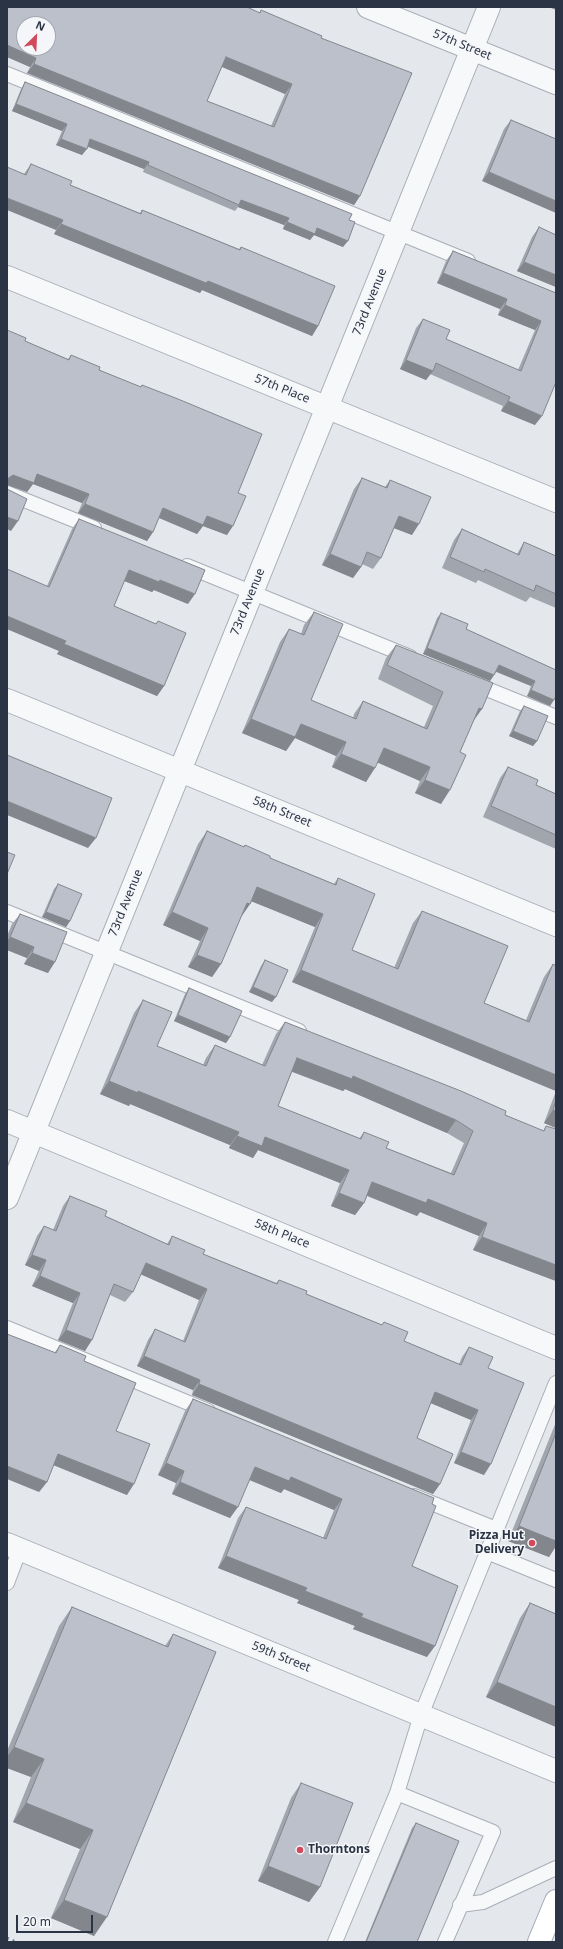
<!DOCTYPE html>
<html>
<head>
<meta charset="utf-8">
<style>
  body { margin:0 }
  #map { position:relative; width:563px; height:1949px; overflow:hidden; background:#e4e7ec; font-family:"Noto Sans",sans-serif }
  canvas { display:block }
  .frame { position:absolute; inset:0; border:8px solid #2b3445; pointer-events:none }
  .north { position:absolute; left:16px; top:16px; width:40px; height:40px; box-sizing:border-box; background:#f4f6f9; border:1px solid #a4a8b1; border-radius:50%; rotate:24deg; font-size:11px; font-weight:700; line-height:16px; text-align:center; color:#2b3445 }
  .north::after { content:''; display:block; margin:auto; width:14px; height:18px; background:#d1495b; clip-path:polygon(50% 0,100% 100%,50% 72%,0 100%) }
  .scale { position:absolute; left:16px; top:1915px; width:77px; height:18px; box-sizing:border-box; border:2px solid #2b3445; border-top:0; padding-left:5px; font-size:12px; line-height:14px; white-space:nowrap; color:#2b3445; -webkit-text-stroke:3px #f4f6f9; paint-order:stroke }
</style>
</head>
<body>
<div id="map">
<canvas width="563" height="1949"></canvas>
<div class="frame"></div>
<div class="north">N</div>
<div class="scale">20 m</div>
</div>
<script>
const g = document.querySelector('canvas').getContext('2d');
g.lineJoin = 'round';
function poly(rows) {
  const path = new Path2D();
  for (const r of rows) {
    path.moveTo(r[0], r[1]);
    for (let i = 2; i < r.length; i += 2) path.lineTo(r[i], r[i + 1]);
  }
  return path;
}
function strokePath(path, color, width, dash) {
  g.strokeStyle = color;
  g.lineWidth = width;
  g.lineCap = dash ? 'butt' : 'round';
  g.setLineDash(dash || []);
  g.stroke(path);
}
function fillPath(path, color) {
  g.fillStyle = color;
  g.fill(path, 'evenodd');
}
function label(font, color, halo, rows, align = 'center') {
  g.font = font + ' "Noto Sans",sans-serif';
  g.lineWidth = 3;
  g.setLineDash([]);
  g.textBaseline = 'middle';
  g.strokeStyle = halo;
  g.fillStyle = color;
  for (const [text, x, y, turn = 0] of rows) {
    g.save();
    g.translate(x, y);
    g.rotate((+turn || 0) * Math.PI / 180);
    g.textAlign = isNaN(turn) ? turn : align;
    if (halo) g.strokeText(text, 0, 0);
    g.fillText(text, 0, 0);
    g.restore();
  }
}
const service = poly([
  [7,74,468,261],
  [7,493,94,528],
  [187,566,410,657],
  [472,683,556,717],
  [7,912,299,1031],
  [7,1328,208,1411],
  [414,1496,496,1529],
  [487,1552,556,1580],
  [7,1583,20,1549],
  [397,1793,421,1715,556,1383],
  [460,1905,483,1902,556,1868],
  [335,1942,397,1793,493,1832,445,1942]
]);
const minor = poly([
  [7,277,556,501],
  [7,700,556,925],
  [7,1121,556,1348],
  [7,1198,489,7],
  [7,1544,556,1771]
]);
const tertiary = poly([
  [368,7,556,83]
]);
const primary = poly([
  [539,1942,556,1901]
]);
const rail = poly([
  [7,1938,16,1942]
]);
const wall = poly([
  [7,7,260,12,261,10,321,38,360,196,354,205,27,73,30,67,7,57],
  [222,67,285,94,271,126,207,101],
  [25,82,349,220,343,247,314,235,310,240,283,229,284,225,238,207,235,211,143,172,144,169,87,146,82,155,56,145,62,131,12,111,21,89],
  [511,120,556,139,482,181,504,129],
  [31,164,70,185,140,213,142,210,239,249,241,247,318,326,312,336,202,290,200,293,54,234,56,230,24,174],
  [539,227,556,235,556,287,517,271,532,237],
  [453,251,556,293,535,425,501,411,503,406,430,374,426,380,400,369,416,328,423,319,446,339,518,370,535,330,498,315,500,309,437,283,446,261],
  [25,341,68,359,71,355,99,370,141,387,142,385,238,493,227,535,203,526,197,534,159,518,153,532,147,541,78,513,82,503,33,484,27,492],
  [362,478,385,487,390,480,412,535,394,528,381,558,373,569,362,564,361,567,353,578,322,565,354,489],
  [79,519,188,604,154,590,152,592,124,581,114,606,156,624,158,621,164,686,157,696,57,654,59,651,7,629,7,569,47,586,72,529],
  [462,529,517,554,524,542,556,556,556,608,530,597,526,602,478,580,476,583,442,568,454,540],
  [314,612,311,700,353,718,354,714,363,701,424,727,433,706,378,679,386,658,396,645,472,723,460,752,441,804,415,793,420,781,377,762,366,782,332,767,336,756,295,738,286,751,242,733,280,642,289,629,301,634,304,625],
  [441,613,466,629,556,670,550,706,527,696,531,686,496,672,490,681,423,654,437,618],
  [524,706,537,741,533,746,509,736,520,711],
  [508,767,536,785,556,794,556,849,483,817,500,778],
  [207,831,243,847,245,845,270,858,334,884,338,878,352,950,394,968,413,923,422,911,484,1003,526,1020,544,977,553,964,556,1091,292,982,315,927,252,901,241,917,221,964,212,977,188,967,200,941,163,925,198,844],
  [58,884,70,921,66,927,42,917,54,889],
  [20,914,48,973,24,964,27,958,7,950,7,936,12,924],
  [265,960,272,1002,249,992,261,966],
  [189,988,230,1037,226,1043,174,1021,185,994],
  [143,1000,157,1046,203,1065,206,1058,215,1045,262,1065,276,1034,285,1022,543,1131,546,1126,556,1129,556,1281,473,1250,479,1236,420,1212,417,1216,367,1196,364,1203,355,1215,331,1206,340,1183,258,1150,253,1158,229,1148,230,1145,130,1104,129,1106,100,1094,134,1013],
  [292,1072,343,1091,345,1089,447,1133,464,1143,451,1173,386,1148,364,1132,359,1139,278,1106],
  [556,1091,556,1128,544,1123],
  [70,1196,105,1216,167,1244,172,1236,203,1254,276,1283,279,1280,306,1294,382,1325,384,1322,404,1341,459,1364,462,1357,469,1347,488,1368,484,1475,454,1463,471,1420,431,1403,417,1438,440,1484,433,1494,192,1395,193,1390,137,1366,148,1340,155,1329,183,1341,199,1300,140,1274,133,1292,125,1302,110,1295,85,1351,58,1340,73,1303,32,1286,39,1271,25,1265,37,1236,44,1226,53,1230,63,1206],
  [60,1345,84,1361,116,1431,127,1495,53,1465,47,1482,39,1492,55,1352],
  [193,1399,432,1504,412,1566,427,1657,353,1629,355,1626,297,1603,299,1600,218,1568,238,1518,246,1507,323,1538,334,1510,284,1489,281,1493,250,1480,230,1518,172,1494,176,1483,158,1475,185,1411],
  [556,1422,556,1546,549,1557,508,1541],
  [530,1603,556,1614,556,1727,486,1697,520,1618],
  [72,1607,165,1646,173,1634,94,1936,51,1918,80,1849,13,1822,31,1777,7,1768,7,1751,59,1626],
  [301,1783,320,1887,309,1902,258,1881,291,1798],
  [416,1823,417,1942,365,1942,412,1828]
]);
const shadedWall = poly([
  [551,7,556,7,556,10,551,8],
  [7,45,36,58,30,67,7,57],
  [226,57,292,84,285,94,220,66],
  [34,64,360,196,354,205,27,73],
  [16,104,67,124,62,131,12,111],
  [61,139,87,149,82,155,56,145],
  [90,139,149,162,144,169,86,146],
  [489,172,556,201,556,213,482,181],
  [7,198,63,220,56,230,7,210],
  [241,200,289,218,284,225,238,207],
  [287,222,317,228,348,241,343,247,314,235,310,240,283,229],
  [61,224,208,281,318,326,312,336,202,290,200,293,54,234],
  [524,262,556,275,556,287,517,271],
  [443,273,507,299,500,309,437,283],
  [505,305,541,321,535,330,498,315],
  [406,360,433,371,426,380,400,369],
  [508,401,542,416,535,425,501,411],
  [37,474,89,494,82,503,33,484,27,492,7,485,7,479,13,475],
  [85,504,153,532,147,541,78,513],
  [163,508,207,516,233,526,227,535,203,526,197,534,157,517],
  [399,516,419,524,412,535,391,527],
  [7,517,18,521,11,531,7,529],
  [330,554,361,567,353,578,322,565],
  [129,570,160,580,195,594,188,604,154,590,152,592,122,580],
  [7,616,66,641,59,651,7,629],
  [64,644,164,686,157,696,57,654],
  [427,648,494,675,490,681,423,654],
  [499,665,535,681,531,686,495,671],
  [531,690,554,700,550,706,527,696],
  [479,708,482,709,472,723],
  [251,719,301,724,346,742,336,756,295,738,286,751,242,733],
  [513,731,537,741,533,746,509,736],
  [384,748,430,767,420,781,374,761],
  [341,754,375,768,366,782,332,767],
  [425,780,450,790,441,804,415,793],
  [7,801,96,838,88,848,7,815],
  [257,887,323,914,315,927,248,900],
  [247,903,250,904,241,917],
  [46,912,70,921,66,927,42,917],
  [172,912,208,928,200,941,163,925],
  [10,937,34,947,27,958,7,950,7,941],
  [32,953,55,962,48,973,24,964],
  [197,955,221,964,212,977,188,967],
  [301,970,556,1075,556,1091,292,982],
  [253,987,276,997,272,1002,249,992],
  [178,1015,230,1037,226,1043,174,1021],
  [297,1058,353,1076,456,1120,447,1133,345,1089,343,1091,288,1070],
  [109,1081,138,1091,239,1132,230,1145,130,1104,129,1106,100,1094],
  [553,1110,556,1111,556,1128,544,1123],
  [237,1136,265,1137,349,1170,340,1183,258,1150,253,1158,229,1148],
  [372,1182,428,1199,487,1223,479,1236,420,1212,417,1216,363,1194],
  [339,1193,364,1203,355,1215,331,1206],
  [482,1237,556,1265,556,1281,473,1250],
  [32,1255,46,1260,39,1271,25,1265],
  [146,1263,207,1289,199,1300,138,1273],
  [40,1276,80,1293,73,1303,32,1286],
  [66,1330,92,1340,85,1351,58,1340],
  [144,1356,200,1380,193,1390,137,1366],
  [199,1384,440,1484,433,1494,192,1395],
  [435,1392,478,1410,471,1420,428,1402],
  [461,1452,491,1464,484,1475,454,1463],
  [58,1454,134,1484,127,1495,51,1464],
  [166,1463,184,1471,176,1483,158,1475],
  [7,1466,47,1482,39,1492,7,1479],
  [255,1467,291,1477,342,1499,334,1510,284,1489,281,1493,247,1479],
  [180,1482,238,1507,230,1518,172,1494],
  [519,1526,556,1541,556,1546,549,1557,508,1541],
  [226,1556,307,1588,299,1600,218,1568],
  [305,1591,363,1614,355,1626,297,1603],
  [361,1617,435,1646,427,1657,353,1629],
  [497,1682,556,1707,556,1727,486,1697],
  [14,1747,44,1759,31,1777,7,1768,7,1757],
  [26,1803,93,1830,80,1849,13,1822],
  [268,1866,320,1887,309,1902,258,1881],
  [64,1900,107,1917,94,1936,51,1918]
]);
const building = poly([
  [7,7,247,7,260,13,261,10,322,36,321,38,412,73,360,196,34,64,36,58,7,45,7,7],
  [24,24,48,24,48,48,24,48,24,24],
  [226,57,292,84,274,127,207,101,226,57],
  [25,82,352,214,349,220,355,222,348,241,317,228,315,234,287,222,289,218,241,200,239,205,148,165,149,162,90,139,87,149,61,139,67,124,16,104,25,82],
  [511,120,556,139,556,201,489,172,511,120],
  [31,164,72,181,70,185,141,214,142,210,240,250,241,247,335,286,318,326,208,281,206,283,61,224,63,220,7,198,7,167,26,175,31,164],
  [539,227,556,235,556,275,524,262,539,227],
  [453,251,556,293,556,382,542,416,508,401,510,397,436,363,433,371,406,360,423,319,450,330,446,339,521,371,541,321,505,305,507,299,443,273,453,251],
  [7,330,26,338,25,341,69,360,71,355,100,367,99,370,141,387,142,385,178,399,262,434,238,493,246,496,233,526,207,516,203,525,163,508,153,532,85,504,89,494,37,474,34,483,13,475,7,479,7,330],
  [362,478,387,488,390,480,431,497,419,524,399,516,381,558,367,552,361,567,330,554,362,478],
  [7,489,27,499,18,521,7,517,7,489],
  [79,519,205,570,195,594,160,580,159,582,129,570,114,606,156,624,158,621,186,633,164,686,64,644,66,641,7,616,7,569,49,587,79,519],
  [462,529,519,555,524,542,556,556,556,594,536,585,534,591,485,569,484,572,450,557,462,529],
  [314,612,343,624,311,700,356,719,363,701,427,729,443,692,387,665,396,645,493,683,482,709,479,708,460,752,466,755,450,790,425,780,430,767,384,748,375,768,341,754,346,742,301,724,295,737,251,719,289,629,304,635,314,612],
  [441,613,468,624,466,629,556,670,556,696,554,700,531,690,535,681,499,665,494,675,427,648,441,613],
  [524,706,548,716,537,741,513,731,524,706],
  [7,755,112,798,96,838,7,801,7,755],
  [508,767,538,780,536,785,556,794,556,835,491,806,508,767],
  [207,831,244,847,245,845,270,856,270,858,336,885,338,878,375,894,352,950,398,969,422,911,508,946,484,1003,529,1022,553,964,556,966,556,1075,301,970,323,914,257,887,250,904,247,903,221,964,197,955,208,928,172,912,207,831],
  [7,852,15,855,7,874,7,852],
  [58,884,82,894,70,921,46,912,58,884],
  [20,914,67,932,55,962,32,953,34,947,10,937,20,914],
  [265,960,288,970,276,997,253,987,265,960],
  [189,988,242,1011,230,1037,178,1015,189,988],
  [143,1000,172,1012,157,1046,206,1066,215,1045,265,1066,285,1022,461,1091,506,1111,505,1115,544,1131,546,1126,556,1129,556,1265,482,1237,487,1223,428,1199,426,1203,372,1182,364,1203,339,1193,349,1170,265,1137,262,1146,237,1136,239,1132,138,1091,138,1093,109,1081,143,1000],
  [297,1058,352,1079,353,1076,456,1120,473,1131,454,1175,386,1148,389,1142,364,1132,361,1139,278,1106,297,1058],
  [556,1101,556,1111,553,1110,556,1101],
  [70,1196,107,1211,105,1216,169,1245,172,1236,205,1250,203,1254,277,1284,279,1280,307,1291,306,1294,382,1325,384,1322,408,1332,404,1341,461,1365,469,1347,493,1357,488,1368,524,1383,491,1464,461,1452,478,1410,435,1392,417,1438,453,1454,440,1484,199,1384,200,1380,144,1356,155,1329,185,1342,207,1289,146,1263,133,1292,114,1284,92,1340,66,1330,80,1293,40,1276,46,1260,32,1255,44,1226,56,1231,70,1196],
  [7,1334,56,1353,60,1345,86,1356,84,1361,136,1383,116,1431,150,1444,134,1484,58,1454,47,1482,7,1466,7,1334],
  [193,1399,434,1498,432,1504,436,1506,412,1566,458,1586,435,1646,361,1617,363,1614,305,1591,307,1588,226,1556,246,1507,326,1539,342,1499,291,1477,289,1481,255,1467,238,1507,180,1482,184,1471,166,1463,193,1399],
  [556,1433,556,1541,519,1526,556,1433],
  [530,1603,556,1614,556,1707,497,1682,530,1603],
  [72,1607,168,1647,173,1634,216,1652,107,1917,64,1900,93,1830,26,1803,44,1759,14,1747,72,1607],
  [301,1783,353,1803,320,1887,268,1866,301,1783],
  [416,1823,459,1841,417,1942,366,1942,416,1823]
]);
const markers = [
  [532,1543,4,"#d1495b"],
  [300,1850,4,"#d1495b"]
];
const streetNames = [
  ["57th Street",462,45,22],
  ["73rd Avenue",370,302,-68],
  ["57th Place",282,389,22],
  ["73rd Avenue",248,602,-68],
  ["58th Street",282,812,22],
  ["73rd Avenue",126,903,-68],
  ["58th Place",282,1234,22],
  ["59th Street",281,1657,22]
];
const poiNames = [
  ["Pizza Hut",524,1536],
  ["Delivery",524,1550],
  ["Thorntons",308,1850,"left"]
];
strokePath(service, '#a9aeb7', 16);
strokePath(minor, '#a9aeb7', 24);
strokePath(tertiary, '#a9aeb7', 24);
strokePath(primary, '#a3abb8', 24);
strokePath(service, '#f7f8fa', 14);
strokePath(minor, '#f7f8fa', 22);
strokePath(tertiary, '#f7f8fa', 22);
strokePath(primary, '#fff', 22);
strokePath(rail, '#7d8696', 3, [2, 4]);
fillPath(wall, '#a1a5ae');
fillPath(shadedWall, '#83868d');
fillPath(building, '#bbc0ca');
strokePath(building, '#83868d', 1);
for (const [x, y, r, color] of markers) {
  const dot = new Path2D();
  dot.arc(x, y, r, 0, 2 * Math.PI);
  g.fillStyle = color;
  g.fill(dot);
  strokePath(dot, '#f4f6f9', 1.5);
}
label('12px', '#2b3445', '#f4f6f9', streetNames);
label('bold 12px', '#2b3445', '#f4f6f9', poiNames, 'right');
</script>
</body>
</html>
